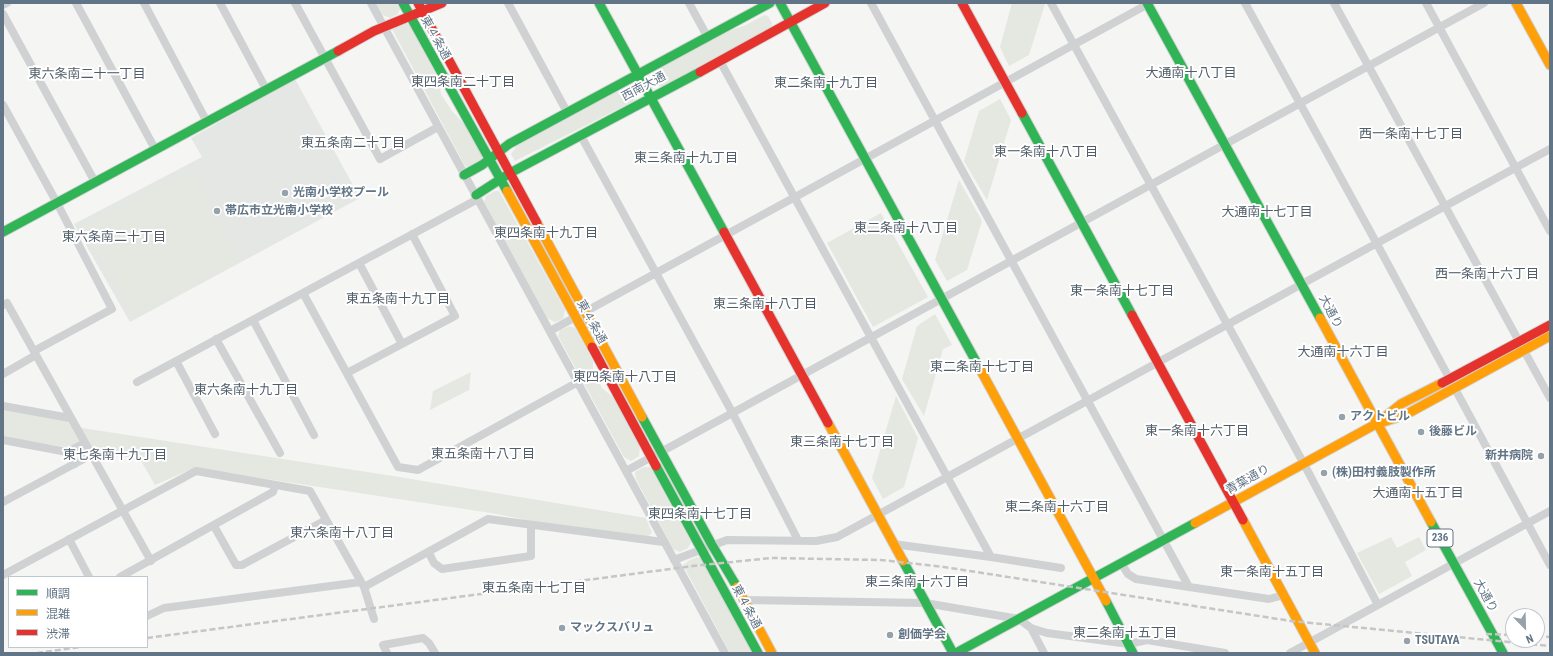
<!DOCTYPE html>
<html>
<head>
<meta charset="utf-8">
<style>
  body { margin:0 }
  #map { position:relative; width:1553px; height:656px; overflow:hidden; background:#f5f5f3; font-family:"Roboto Condensed","Noto Sans JP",sans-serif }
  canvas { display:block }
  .frame { position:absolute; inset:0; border:4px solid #627586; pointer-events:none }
  .legend { position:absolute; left:8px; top:576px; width:140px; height:72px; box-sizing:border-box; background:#fff; border:1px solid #c0c8cf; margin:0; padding:5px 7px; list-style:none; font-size:12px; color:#627586 }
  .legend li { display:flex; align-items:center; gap:8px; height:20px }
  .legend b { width:20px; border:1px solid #c0c8cf }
  .north { position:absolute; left:1505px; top:608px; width:40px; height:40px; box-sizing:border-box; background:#fff; border:1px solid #c0c8cf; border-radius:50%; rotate:157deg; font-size:11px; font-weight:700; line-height:16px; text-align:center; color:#627586 }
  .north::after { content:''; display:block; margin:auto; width:14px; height:18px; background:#95a2ac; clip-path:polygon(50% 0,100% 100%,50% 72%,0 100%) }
</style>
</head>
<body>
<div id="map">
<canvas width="1553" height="656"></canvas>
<div class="frame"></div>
<ul class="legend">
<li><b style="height:5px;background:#30b455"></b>順調</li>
<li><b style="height:5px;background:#ff9f0a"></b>混雑</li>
<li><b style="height:5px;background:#e5322d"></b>渋滞</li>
</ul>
<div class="north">N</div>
</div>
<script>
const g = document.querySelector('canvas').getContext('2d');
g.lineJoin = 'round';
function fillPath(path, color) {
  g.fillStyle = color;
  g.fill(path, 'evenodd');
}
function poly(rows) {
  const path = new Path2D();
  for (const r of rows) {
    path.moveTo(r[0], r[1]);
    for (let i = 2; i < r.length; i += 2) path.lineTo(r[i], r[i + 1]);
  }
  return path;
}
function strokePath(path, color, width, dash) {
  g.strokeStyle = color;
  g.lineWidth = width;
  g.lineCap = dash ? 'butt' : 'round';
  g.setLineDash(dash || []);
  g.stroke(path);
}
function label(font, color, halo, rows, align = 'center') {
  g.font = font + ' "Roboto Condensed","Noto Sans JP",sans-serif';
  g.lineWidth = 4;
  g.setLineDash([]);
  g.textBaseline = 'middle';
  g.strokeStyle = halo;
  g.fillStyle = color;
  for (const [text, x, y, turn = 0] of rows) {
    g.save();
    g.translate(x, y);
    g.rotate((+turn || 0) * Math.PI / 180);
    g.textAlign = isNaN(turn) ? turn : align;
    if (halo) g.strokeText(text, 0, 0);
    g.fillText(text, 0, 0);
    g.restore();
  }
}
const built = poly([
  [295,79,360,198,130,322,74,224,202,157,191,138]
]);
const green = poly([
  [375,3,397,3,400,9,398,14,390,18,380,14],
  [1012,3,1045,4,1029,55,1009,66,1000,47],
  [764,15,768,16,772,23,771,28,662,87,658,85,652,74,653,70,720,34,746,25],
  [406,23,410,26,438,78,441,94,452,111,464,124,482,156,482,161,470,168,465,166,392,29],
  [626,86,629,86,636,97,634,101,515,161,511,154,519,143],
  [1000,99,1011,120,987,200,964,161,979,111],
  [181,174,197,178,240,260,140,315,131,310,83,226],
  [959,180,982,221,967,270,947,281,935,260],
  [495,191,499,191,565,310,563,319,555,322,547,318,484,202,486,196],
  [881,213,928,297,873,327,827,243],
  [935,314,952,345,943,349,924,416,902,379,917,326],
  [570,326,575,328,593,361,593,371,602,388,614,398,640,446,639,456,631,461,624,457,558,336,560,330],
  [471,372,469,390,430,410,433,391],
  [896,396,918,438,904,487,883,499,872,478],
  [3,410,67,421,82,428,393,476,646,518,652,533,647,537,537,522,491,513,194,468,155,485,140,459,3,437],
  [644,467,650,467,691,542,688,548,680,552,673,549,636,479,635,472],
  [1391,537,1397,548,1419,537,1426,550,1405,562,1412,576,1379,594,1357,553],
  [697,557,703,560,754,653,730,653,683,565,690,560]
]);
const street = poly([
  [76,3,155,149],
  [144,3,207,122],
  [220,3,266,89],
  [295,3,380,159,438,127],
  [371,3,725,653],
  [508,3,567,112],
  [689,3,708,38],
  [871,3,1189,587],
  [1051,3,1304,464,1378,605],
  [1245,3,1377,244,1550,565],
  [1334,3,1550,398],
  [1426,3,1550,231],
  [3,5,7,3],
  [3,14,95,182],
  [720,61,991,557,1061,568],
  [3,105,57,203,112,309,34,351],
  [581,136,732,412,798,540],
  [359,263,402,344],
  [303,293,398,467,418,470,578,382],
  [3,305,7,303,151,561],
  [253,320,314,435],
  [550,331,1150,3],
  [216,339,280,453],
  [176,361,215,434],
  [347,373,455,316,412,234],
  [3,374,36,355],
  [137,382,478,199],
  [3,406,70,418],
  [3,440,67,452,75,464],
  [67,452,85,443],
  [626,471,1484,3],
  [3,502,91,455],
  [214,526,236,565,242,565,326,520],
  [69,539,89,577],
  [893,544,991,557],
  [429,553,434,563,442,569,531,556,531,526],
  [674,560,727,540,816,541,837,537,1550,149],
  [1121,563,1128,574,1136,579,1269,599,1284,595],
  [3,575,196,471,310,491,364,587,374,619],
  [120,577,273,492,275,485],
  [364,587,488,519,663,542],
  [745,600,925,603,1019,619,1031,628,1047,633,1129,644,1147,640,1225,653],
  [147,616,164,608,361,582],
  [1031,628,1044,653],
  [387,653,383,645,423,638,429,643,435,653],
  [1290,653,1550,511]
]);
const fast = poly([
  [403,3,507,191],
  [599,3,724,232],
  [780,3,980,369],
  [1147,3,1320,318],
  [1022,113,1132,315],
  [464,175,482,165,509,144,770,3],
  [476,195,510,173,700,72],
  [3,232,338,51],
  [642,417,712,545,737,587],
  [656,466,758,653],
  [1431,522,1503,653],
  [903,561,953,653],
  [1106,601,1133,653],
  [956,653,1195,523]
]);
const slow = poly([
  [1516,3,1550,65],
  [507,191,592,347],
  [537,223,642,417],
  [1320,318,1431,522],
  [980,369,1106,601],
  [1383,422,1405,415,1550,336],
  [828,423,903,561],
  [1243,520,1315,653],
  [1195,523,1376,424,1401,404,1442,383],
  [737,587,772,653]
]);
const jam = poly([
  [418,3,537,223],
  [962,3,1022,113],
  [338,51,374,31,442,3],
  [700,72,825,3],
  [724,232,828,423],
  [1132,315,1243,520],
  [592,347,656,466],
  [1442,383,1550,325]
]);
const rail = poly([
  [1486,634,1513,635],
  [1537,636,1550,637],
  [147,638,693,566,771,558,881,560,944,567,1291,621,1550,646],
  [37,653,80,647]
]);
const markers = [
  [285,193,4,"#95a2ac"],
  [217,211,4,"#95a2ac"],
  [1342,417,4,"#95a2ac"],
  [1421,432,4,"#95a2ac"],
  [1541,456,4,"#95a2ac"],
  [1324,473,4,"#95a2ac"],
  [562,628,4,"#95a2ac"],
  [890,635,4,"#95a2ac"],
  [1407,641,4,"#95a2ac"]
];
const shields = [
  [1440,538,26]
];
const shieldNames = [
  ["236",1440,538]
];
const streetNames = [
  ["東４条通",435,38,61],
  ["西南大通",644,87,-28],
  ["大通り",1330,312,62],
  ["東４条通",591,322,61],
  ["青葉通り",1248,480,-29],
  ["大通り",1485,596,61],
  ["東４条通",746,607,62]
];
const poiNames = [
  ["光南小学校プール",293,193],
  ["帯広市立光南小学校",225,211],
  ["アクトビル",1350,417],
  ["後藤ビル",1429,432],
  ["新井病院",1533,456,"right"],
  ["(株)田村義肢製作所",1332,473],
  ["マックスバリュ",570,628],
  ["創価学会",898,635],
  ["TSUTAYA",1415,641]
];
const neighbourhoodNames = [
  ["大通南十八丁目",1191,74],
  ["東六条南二十一丁目",87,75],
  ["東四条南二十丁目",463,83],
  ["東二条南十九丁目",826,84],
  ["西一条南十七丁目",1411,135],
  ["東五条南二十丁目",353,144],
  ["東一条南十八丁目",1046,153],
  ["東三条南十九丁目",686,159],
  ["大通南十七丁目",1267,213],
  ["東二条南十八丁目",906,229],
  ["東四条南十九丁目",546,234],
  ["東六条南二十丁目",114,238],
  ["西一条南十六丁目",1487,275],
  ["東一条南十七丁目",1122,292],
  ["東五条南十九丁目",398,300],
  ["東三条南十八丁目",765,305],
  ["大通南十六丁目",1343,353],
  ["東二条南十七丁目",982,368],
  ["東四条南十八丁目",625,378],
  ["東六条南十九丁目",246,391],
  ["東一条南十六丁目",1197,432],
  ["東三条南十七丁目",842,443],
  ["東五条南十八丁目",483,455],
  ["東七条南十九丁目",115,456],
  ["大通南十五丁目",1418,494],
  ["東二条南十六丁目",1057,508],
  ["東四条南十七丁目",700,515],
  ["東六条南十八丁目",342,534],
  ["東一条南十五丁目",1272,573],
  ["東三条南十六丁目",917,583],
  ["東五条南十七丁目",534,589],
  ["東二条南十五丁目",1125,634]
];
fillPath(built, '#e5e7e5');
fillPath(green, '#e4e8e1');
strokePath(fast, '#d1d3d4', 11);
strokePath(slow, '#d1d3d4', 11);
strokePath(jam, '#d1d3d4', 11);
strokePath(street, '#d0d1d2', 8);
strokePath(fast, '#30b455', 9);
strokePath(slow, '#ff9f0a', 9);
strokePath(jam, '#e5322d', 9);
strokePath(rail, '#c5c6c7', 2.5, [6, 3]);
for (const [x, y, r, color] of markers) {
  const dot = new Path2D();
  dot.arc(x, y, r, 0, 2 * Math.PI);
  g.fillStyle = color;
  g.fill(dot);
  strokePath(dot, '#fff', 1.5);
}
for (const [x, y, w] of shields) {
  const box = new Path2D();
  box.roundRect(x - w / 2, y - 9, w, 18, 3);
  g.fillStyle = '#fff';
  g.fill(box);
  strokePath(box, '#627586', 1);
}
label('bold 11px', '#627586', null, shieldNames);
label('12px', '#627586', '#fff', streetNames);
label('bold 12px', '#627586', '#fff', poiNames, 'left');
label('13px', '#515e6a', '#fff', neighbourhoodNames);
</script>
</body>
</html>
